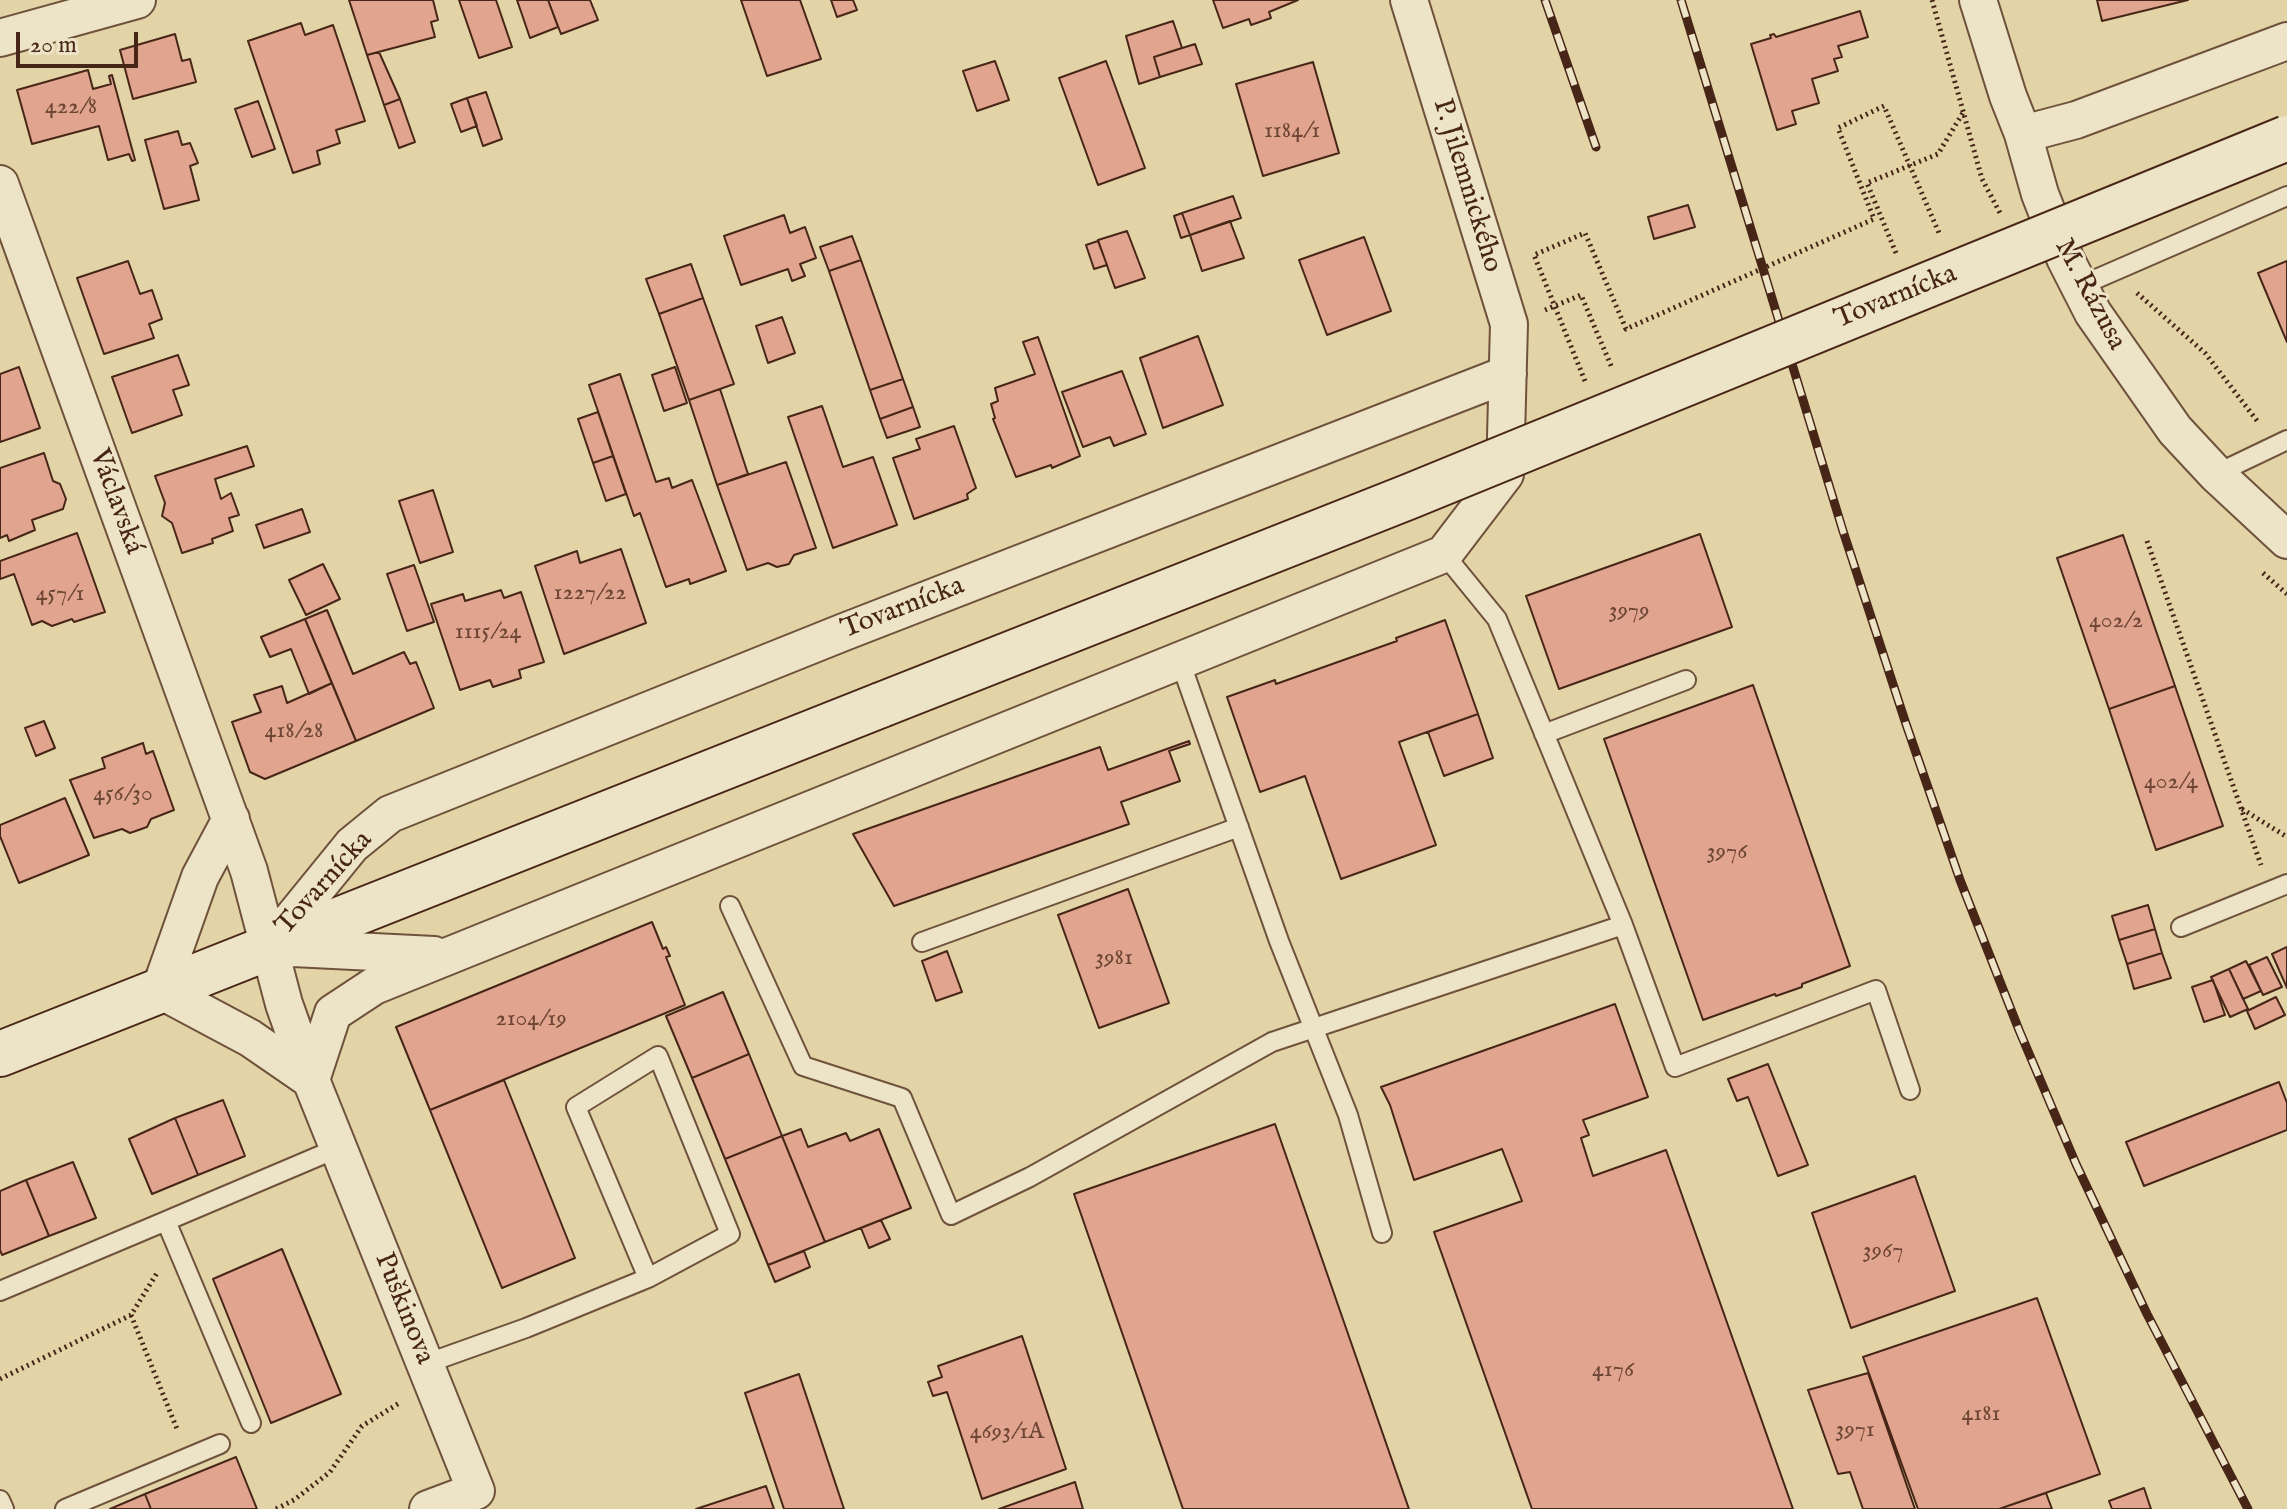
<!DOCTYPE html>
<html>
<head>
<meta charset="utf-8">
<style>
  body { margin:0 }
  #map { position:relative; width:2287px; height:1509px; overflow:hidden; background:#e3d4a8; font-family:"IM FELL English",serif }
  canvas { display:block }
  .scale { position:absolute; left:16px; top:32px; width:122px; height:36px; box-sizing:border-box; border:4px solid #482617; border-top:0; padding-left:10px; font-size:24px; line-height:28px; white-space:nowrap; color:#482617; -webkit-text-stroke:6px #ede3c6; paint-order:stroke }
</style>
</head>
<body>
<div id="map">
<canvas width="2287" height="1509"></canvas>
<div class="scale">20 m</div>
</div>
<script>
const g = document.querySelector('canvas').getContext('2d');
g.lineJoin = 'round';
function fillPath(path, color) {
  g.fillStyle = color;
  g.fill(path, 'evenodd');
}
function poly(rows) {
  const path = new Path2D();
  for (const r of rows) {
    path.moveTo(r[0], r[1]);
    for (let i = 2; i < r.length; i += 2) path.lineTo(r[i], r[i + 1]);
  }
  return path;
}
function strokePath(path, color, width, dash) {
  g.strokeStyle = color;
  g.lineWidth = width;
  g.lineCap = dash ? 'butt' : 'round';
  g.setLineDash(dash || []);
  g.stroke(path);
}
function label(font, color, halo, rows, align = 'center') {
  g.font = font + ' "IM FELL English",serif';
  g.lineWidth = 6;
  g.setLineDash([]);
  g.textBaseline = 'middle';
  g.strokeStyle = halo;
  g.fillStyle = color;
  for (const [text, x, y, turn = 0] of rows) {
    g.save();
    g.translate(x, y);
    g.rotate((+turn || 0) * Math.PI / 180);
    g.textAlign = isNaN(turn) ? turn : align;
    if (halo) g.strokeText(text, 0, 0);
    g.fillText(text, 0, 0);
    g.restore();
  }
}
const building = poly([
  [349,0,433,0,438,20,431,22,435,37,367,55,349,0],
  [459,0,496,0,512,47,479,58,459,0],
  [517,0,548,0,558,27,530,38,517,0],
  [548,0,590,0,598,20,561,34,548,0],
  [741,0,800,0,821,59,767,76,741,0],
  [831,0,853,0,857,10,837,17,831,0],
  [1213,0,1298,0,1269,12,1271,18,1251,25,1249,19,1223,28,1213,0],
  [2097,0,2188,0,2102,21,2097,0],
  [1860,11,1868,37,1838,46,1842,57,1834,59,1838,71,1812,79,1819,103,1792,111,1796,124,1777,130,1751,44,1771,38,1770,35,1774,34,1776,37,1860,11],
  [1173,21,1182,48,1154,57,1160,77,1139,84,1126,36,1173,21],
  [301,23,305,35,333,25,365,121,336,130,340,143,317,151,320,164,293,173,248,41,301,23],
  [175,34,182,61,190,59,196,82,133,99,120,50,175,34],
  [1195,44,1202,64,1160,77,1154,57,1195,44],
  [379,52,400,99,384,105,367,55,379,52],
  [995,61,1009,100,977,111,963,71,995,61],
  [1106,61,1145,168,1098,185,1059,78,1106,61],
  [1313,62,1339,153,1263,176,1236,84,1313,62],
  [88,70,93,89,111,84,109,76,112,75,135,160,132,161,129,154,108,160,99,126,32,144,17,90,88,70],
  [486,92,502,139,483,146,467,98,486,92],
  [467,98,477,126,461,132,451,104,467,98],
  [400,99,415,142,399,148,384,105,400,99],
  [258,101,275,149,252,157,235,109,258,101],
  [178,131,182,145,190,143,198,163,190,166,199,200,164,209,145,140,178,131],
  [1233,196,1241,218,1190,235,1182,213,1233,196],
  [1688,205,1695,227,1654,239,1648,217,1688,205],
  [1182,213,1190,235,1181,238,1174,216,1182,213],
  [784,215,790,233,805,227,816,258,800,264,805,276,792,281,788,269,741,285,724,236,784,215],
  [1230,221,1244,258,1202,271,1190,235,1230,221],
  [1127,231,1145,278,1115,288,1098,240,1127,231],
  [852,236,861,260,829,271,820,247,852,236],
  [1364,237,1391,311,1327,335,1299,260,1364,237],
  [1098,241,1107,265,1094,269,1086,245,1098,241],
  [861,260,903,379,870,390,829,271,861,260],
  [128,261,140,294,152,290,162,319,149,324,154,338,104,354,77,278,128,261],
  [2287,261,2287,342,2258,273,2287,261],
  [691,264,703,298,659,314,646,279,691,264],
  [703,298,734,384,689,400,659,314,703,298],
  [782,317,795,353,768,363,756,326,782,317],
  [1198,336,1223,405,1163,428,1140,358,1198,336],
  [1038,337,1080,456,1052,468,1051,465,1016,477,993,419,995,418,991,404,998,401,995,388,1035,374,1023,342,1038,337],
  [178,355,189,385,173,390,182,415,132,433,112,377,178,355],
  [19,367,40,428,0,442,0,374,19,367],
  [675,367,687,403,664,411,652,375,675,367],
  [1122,371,1146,434,1114,446,1110,437,1083,447,1062,392,1122,371],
  [620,374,656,482,669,478,672,488,692,480,726,571,690,584,689,579,666,587,640,513,634,516,589,385,620,374],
  [903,379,913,407,880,419,870,390,903,379],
  [720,389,748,474,717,485,689,400,720,389],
  [822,406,843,467,873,457,897,525,833,548,788,417,822,406],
  [913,407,920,427,887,438,880,419,913,407],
  [598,412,613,456,593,463,578,419,598,412],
  [954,426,976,488,967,494,968,499,914,519,893,458,920,449,916,439,954,426],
  [247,446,254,466,215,479,221,499,231,493,239,515,229,518,233,531,212,539,213,543,182,553,172,523,162,516,165,503,155,476,247,446],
  [44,453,53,481,60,484,66,499,63,509,32,520,35,530,9,541,7,535,0,538,0,468,44,453],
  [613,456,626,494,606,501,593,463,613,456],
  [786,462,816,548,794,555,789,564,777,567,768,563,747,570,717,485,786,462],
  [433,490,453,552,420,563,399,501,433,490],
  [302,509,310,532,264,548,256,525,302,509],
  [77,533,105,612,74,622,72,619,52,626,42,621,32,625,14,574,0,579,0,561,77,533],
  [1700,534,1732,627,1559,689,1526,596,1700,534],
  [2123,535,2175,686,2109,709,2057,558,2123,535],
  [621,549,646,623,564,654,535,566,577,551,580,563,621,549],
  [323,564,340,599,306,615,289,580,323,564],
  [414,565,434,622,407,631,387,574,414,565],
  [501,590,504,598,521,592,544,662,519,670,521,678,493,687,490,680,460,690,431,604,463,594,465,601,501,590],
  [327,610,353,674,404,652,410,664,416,662,434,708,356,741,305,619,327,610],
  [305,619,332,683,309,694,291,649,270,657,261,637,305,619],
  [1445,620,1478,714,1399,742,1436,845,1341,879,1305,776,1260,792,1227,697,1275,680,1276,684,1397,641,1396,638,1445,620],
  [332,683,356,741,265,779,250,772,232,722,261,712,254,695,282,686,287,703,332,683],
  [1753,685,1850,966,1802,984,1802,987,1776,996,1775,994,1703,1020,1604,739,1753,685],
  [2175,686,2223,826,2156,850,2109,709,2175,686],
  [1478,714,1493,758,1444,776,1428,732,1478,714],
  [44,721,55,748,36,756,25,728,44,721],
  [1189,741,1190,744,1169,751,1180,781,1121,802,1129,824,894,906,853,834,1100,747,1108,770,1189,741],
  [143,743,146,754,153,751,174,810,151,819,147,827,130,833,122,829,94,838,70,780,105,768,102,758,143,743],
  [65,798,89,855,19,883,0,836,0,825,65,798],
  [1128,889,1169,1003,1099,1028,1058,915,1128,889],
  [2148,905,2155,929,2119,940,2112,916,2148,905],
  [652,922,663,949,666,947,670,956,666,957,685,1005,430,1110,396,1027,652,922],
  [2155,929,2162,953,2127,964,2119,940,2155,929],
  [2287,947,2287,988,2272,954,2287,947],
  [947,951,962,992,936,1001,922,961,947,951],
  [2162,953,2171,978,2134,989,2127,964,2162,953],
  [2267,957,2282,987,2263,995,2249,965,2267,957],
  [2246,961,2261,991,2243,999,2229,969,2246,961],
  [2229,969,2248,1009,2230,1017,2211,977,2229,969],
  [2213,980,2225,1015,2204,1022,2192,987,2213,980],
  [723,992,749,1054,692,1078,666,1016,723,992],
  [2276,997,2285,1015,2255,1029,2247,1011,2276,997],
  [1615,1004,1648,1097,1583,1120,1589,1135,1581,1138,1593,1176,1666,1150,1793,1509,1532,1509,1434,1232,1522,1201,1502,1149,1414,1180,1390,1105,1381,1087,1615,1004],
  [749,1054,782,1136,725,1159,692,1078,749,1054],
  [1768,1064,1808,1165,1778,1176,1748,1097,1737,1101,1728,1079,1768,1064],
  [504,1080,575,1258,502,1288,430,1110,504,1080],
  [2279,1082,2287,1103,2287,1130,2144,1186,2126,1142,2279,1082],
  [223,1100,245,1156,198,1175,175,1118,223,1100],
  [175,1118,198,1175,152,1194,129,1139,175,1118],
  [1275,1124,1409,1509,1183,1509,1074,1194,1275,1124],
  [801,1129,808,1147,846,1133,850,1141,879,1129,911,1208,825,1242,782,1136,801,1129],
  [782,1136,825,1242,768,1265,725,1159,782,1136],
  [73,1162,96,1218,49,1236,26,1180,73,1162],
  [1915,1176,1955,1291,1851,1328,1812,1213,1915,1176],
  [26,1180,49,1236,2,1255,0,1250,0,1191,26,1180],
  [881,1220,890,1239,869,1248,861,1228,881,1220],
  [282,1249,341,1394,271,1423,213,1279,282,1249],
  [804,1251,810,1267,775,1282,768,1265,804,1251],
  [2037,1298,2100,1474,1999,1509,1918,1509,1863,1357,2037,1298],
  [1022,1336,1066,1469,982,1499,947,1392,933,1396,928,1382,942,1377,938,1366,1022,1336],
  [1868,1373,1915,1509,1863,1509,1850,1472,1838,1474,1808,1390,1868,1373],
  [799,1374,844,1509,784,1509,745,1393,799,1374],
  [236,1457,257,1509,151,1509,145,1494,236,1457],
  [1075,1482,1083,1509,999,1509,1075,1482],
  [766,1486,774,1509,696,1509,766,1486],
  [2144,1488,2151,1509,2112,1509,2109,1501,2144,1488],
  [2046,1493,2052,1509,1999,1509,2046,1493],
  [145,1494,151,1509,110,1509,145,1494]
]);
const path = poly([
  [1932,0,1982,179,2000,213],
  [1896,253,1867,183,1938,154,1964,111],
  [2137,293,2205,353,2258,422],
  [1545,310,1581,295,1612,368],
  [2147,541,2261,865],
  [2263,573,2287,594],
  [2242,809,2287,837],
  [131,1315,177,1429],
  [0,1379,131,1315,157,1273],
  [276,1509,294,1500,330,1472,362,1426,401,1402]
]);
const lane = poly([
  [2080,286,2287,196],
  [2216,474,2287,440],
  [1444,554,1497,619,1623,925],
  [1180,661,1279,941,1348,1115,1382,1233],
  [1544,734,1686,680],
  [730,906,803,1066,902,1098,951,1215,1030,1177,1272,1042,1623,925,1675,1067,1876,990,1910,1090],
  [2181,927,2287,884],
  [922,942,1239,827],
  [166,1221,338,1148],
  [0,1291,166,1221,251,1423],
  [425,1364,526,1328,648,1278,730,1234,658,1056,576,1107,648,1278],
  [0,1500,4,1509],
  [65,1509,220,1444]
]);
const street = poly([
  [1978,0,2008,96,2023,134,2040,194,2065,258,2093,313,2175,430,2216,474,2287,540],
  [0,38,137,0],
  [2023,134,2076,120,2287,41],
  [0,184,249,871,284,1004,311,1080,476,1491,428,1509],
  [231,819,200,877,160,990,250,1038,311,1080],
  [269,947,352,845,390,814,844,632,1508,374],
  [273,947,434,955],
  [311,1080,333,1013,374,986,1444,554,1505,474,1509,324,1409,0]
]);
const secondary = poly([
  [0,1054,881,705]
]);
const rail = poly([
  [1545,0,1596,147],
  [1681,0,1843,531,1906,724,1960,880,2019,1030,2076,1164,2147,1314,2248,1509]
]);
const pathBridge = poly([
  [1585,381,1534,255,1585,233,1626,329,1874,219,1838,128,1884,106,1939,233]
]);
const secondaryBridge = poly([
  [881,705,1408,497,2287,138]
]);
const numberNames = [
  ["422/8",71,108],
  ["1184/1",1292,132],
  ["1227/22",590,594],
  ["457/1",60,595],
  ["3979",1629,612],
  ["402/2",2116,622],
  ["1115/24",488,633],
  ["418/28",294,732],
  ["402/4",2171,783],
  ["456/30",123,795],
  ["3976",1727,853],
  ["3981",1114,959],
  ["2104/19",531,1020],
  ["3967",1883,1252],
  ["4176",1613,1371],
  ["4181",1981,1415],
  ["3971",1855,1431],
  ["4693/1A",1007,1433]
];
const streetNames = [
  ["P. Jilemnického",1466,186,73],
  ["M. Rázusa",2089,295,62],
  ["Tovarnícka",1896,298,-22],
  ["Václavská",115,502,70],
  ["Tovarnícka",903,609,-21],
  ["Tovarnícka",325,884,-48],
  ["Puškinova",403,1309,68]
];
fillPath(building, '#e1a58f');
strokePath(building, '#482617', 2);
strokePath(lane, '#6f523b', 22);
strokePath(street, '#6f523b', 40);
strokePath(secondary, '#482617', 48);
strokePath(path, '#482617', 5, [2, 4]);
strokePath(lane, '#ede3c6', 18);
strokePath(street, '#ede3c6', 36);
strokePath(secondary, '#ede3c6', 44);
strokePath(rail, '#482617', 9);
strokePath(rail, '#ede3c6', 6, [18]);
strokePath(secondaryBridge, '#482617', 48, []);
strokePath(pathBridge, '#482617', 5, [2, 4]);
strokePath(secondaryBridge, '#ede3c6', 44);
label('24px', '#6e4635', null, numberNames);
label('28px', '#482617', '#ede3c6', streetNames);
</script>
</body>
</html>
